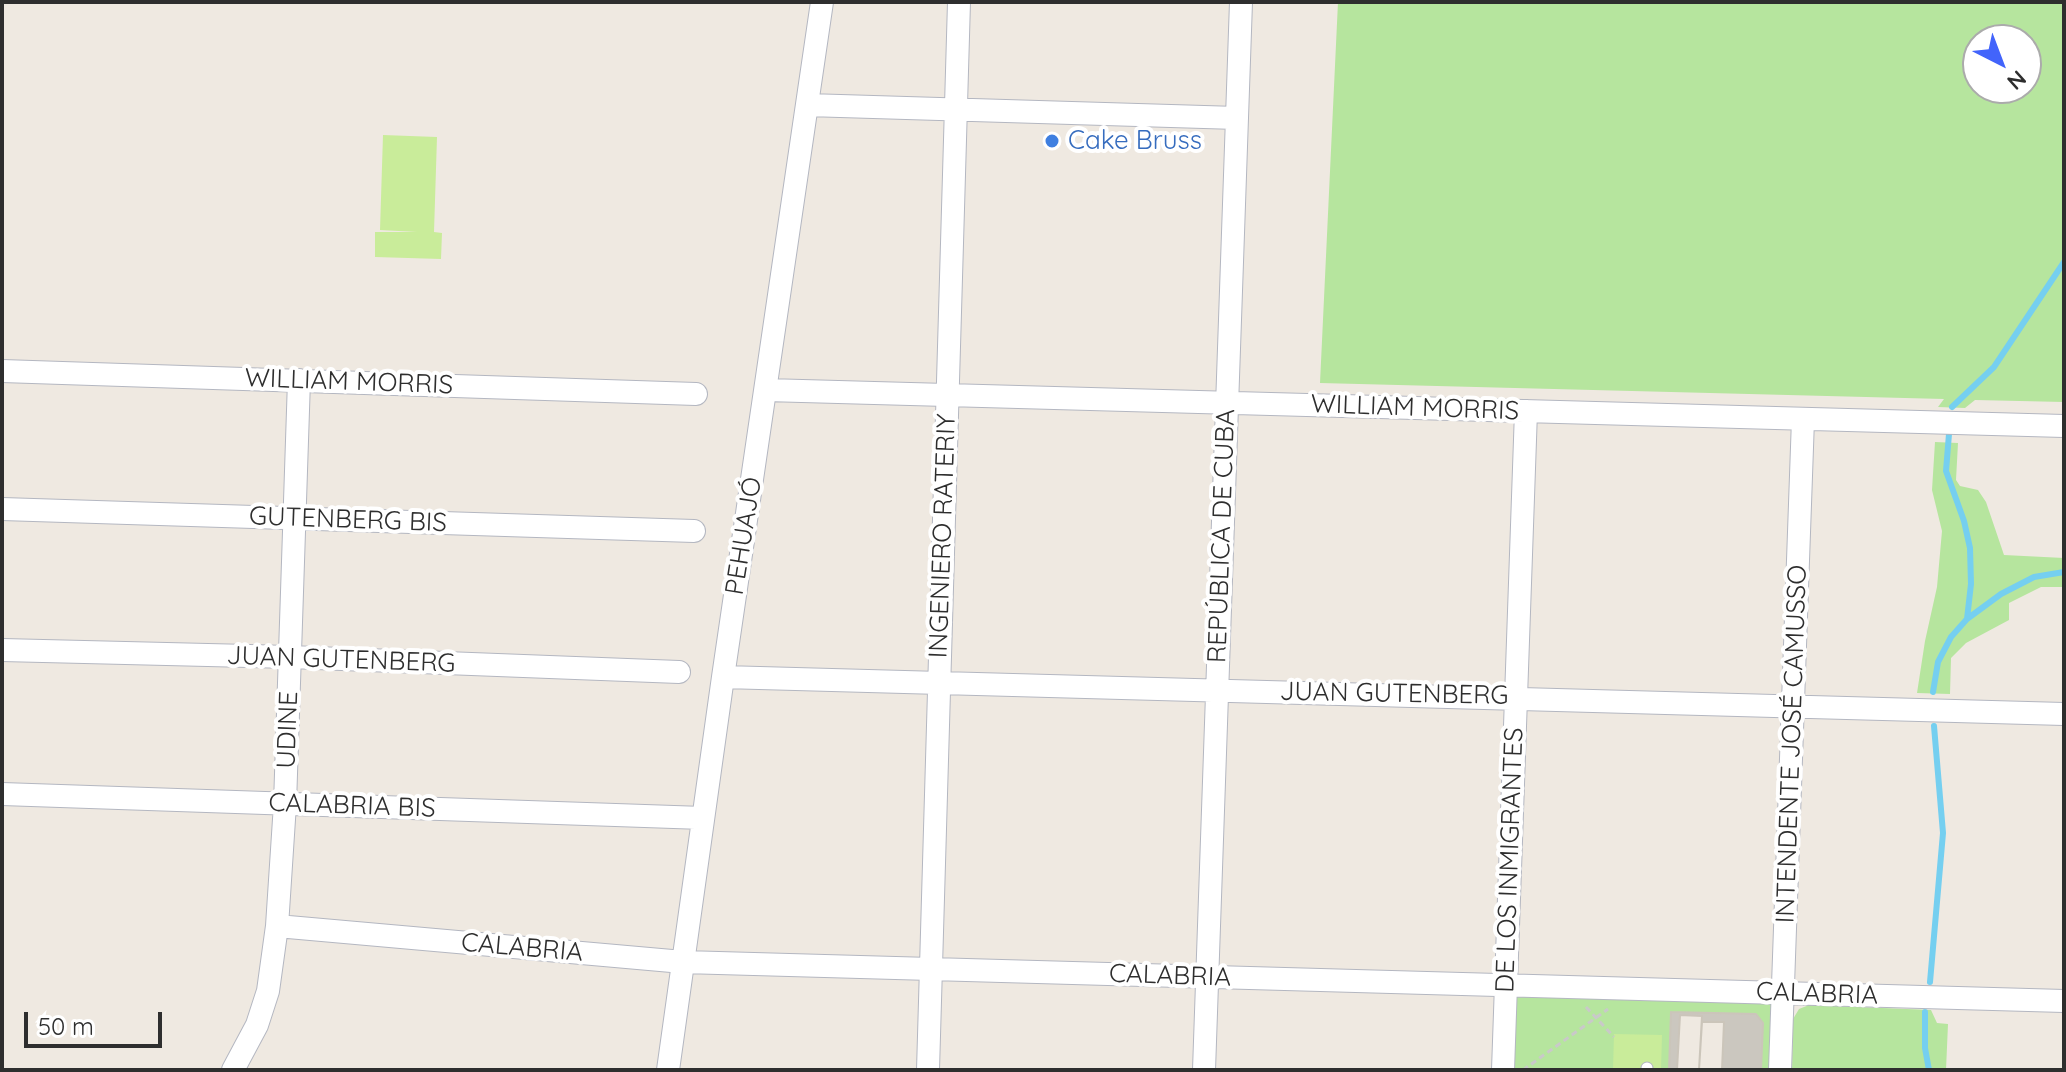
<!DOCTYPE html>
<html>
<head>
<meta charset="utf-8">
<style>
  body { margin:0 }
  #map { position:relative; width:2066px; height:1072px; overflow:hidden; background:#efe9e1; font-family:Quicksand,sans-serif }
  canvas { display:block }
  .frame { position:absolute; inset:0; border:4px solid #2e2e2e; pointer-events:none }
  .north { position:absolute; left:1962px; top:24px; width:80px; height:80px; box-sizing:border-box; background:#fff; border:2px solid #ababab; border-radius:50%; rotate:138deg; font-size:22px; font-weight:700; line-height:32px; text-align:center; color:#2e2e2e }
  .north::after { content:''; display:block; margin:auto; width:28px; height:36px; background:#4264fb; clip-path:polygon(50% 0,100% 100%,50% 72%,0 100%) }
  .scale { position:absolute; left:24px; top:1012px; width:138px; height:36px; box-sizing:border-box; border:4px solid #2e2e2e; border-top:0; padding-left:10px; font-size:24px; line-height:28px; white-space:nowrap; color:#2e2e2e; -webkit-text-stroke:6px #fff; paint-order:stroke }
</style>
</head>
<body>
<div id="map">
<canvas width="2066" height="1072"></canvas>
<div class="frame"></div>
<div class="north">N</div>
<div class="scale">50 m</div>
</div>
<script>
const g = document.querySelector('canvas').getContext('2d');
g.lineJoin = 'round';
function fillPath(path, color) {
  g.fillStyle = color;
  g.fill(path, 'evenodd');
}
function poly(rows) {
  const path = new Path2D();
  for (const r of rows) {
    path.moveTo(r[0], r[1]);
    for (let i = 2; i < r.length; i += 2) path.lineTo(r[i], r[i + 1]);
  }
  return path;
}
function strokePath(path, color, width, dash) {
  g.strokeStyle = color;
  g.lineWidth = width;
  g.lineCap = dash ? 'butt' : 'round';
  g.setLineDash(dash || []);
  g.stroke(path);
}
function label(font, color, halo, rows, align = 'center') {
  g.font = font + ' Quicksand,sans-serif';
  g.lineWidth = 8;
  g.setLineDash([]);
  g.textBaseline = 'middle';
  g.strokeStyle = halo;
  g.fillStyle = color;
  for (const [text, x, y, turn = 0] of rows) {
    g.save();
    g.translate(x, y);
    g.rotate((+turn || 0) * Math.PI / 180);
    g.textAlign = isNaN(turn) ? turn : align;
    if (halo) g.strokeText(text, 0, 0);
    g.fillText(text, 0, 0);
    g.restore();
  }
}
const green = poly([
  [1338,2,2064,2,2064,402,1975,400,1965,408,1938,407,1944,399,1320,383],
  [1978,40,2026,40,2026,88,1978,88],
  [1935,442,1958,443,1956,480,1960,486,1978,490,1986,502,2004,555,2064,558,2064,587,2041,587,2009,603,2009,620,1966,643,1951,658,1950,694,1917,693,1925,641,1937,587,1942,531,1932,490],
  [1518,996,1769,1003,1772,1004,1776,1070,1761,1070,1756,1014,1671,1012,1669,1070,1508,1070,1514,998],
  [1809,1005,1931,1010,1937,1023,1948,1024,1946,1070,1792,1070,1793,1019,1799,1009]
]);
const pitch = poly([
  [383,135,437,137,434,232,442,233,441,259,375,257,375,232,417,232,380,230],
  [1614,1034,1662,1035,1661,1070,1613,1070]
]);
const stream = poly([
  [1952,407,1994,367,2064,262],
  [1967,619,2001,594,2034,577,2064,572],
  [1933,692,1938,662,1951,637,1967,619,1971,584,1970,548,1964,521,1946,471,1949,434],
  [1930,982,1943,833,1934,726],
  [1925,1012,1925,1048,1929,1070]
]);
const building = poly([
  [1671,1012,1756,1014,1763,1023,1761,1070,1669,1070,1671,1012],
  [1680,1015,1702,1016,1699,1070,1677,1070,1680,1015],
  [1702,1022,1724,1022,1722,1070,1699,1070,1702,1022]
]);
const path = poly([
  [1586,1007,1614,1037],
  [1523,1070,1608,1009]
]);
const lane = poly([
  [1647,1070,1647,1068]
]);
const street = poly([
  [807,105,1237,118],
  [2,371,696,394],
  [766,390,2064,426],
  [2,509,694,531],
  [2,650,290,657,679,672],
  [723,677,2064,714],
  [2,794,703,818],
  [277,926,683,962,2064,1001],
  [233,1070,257,1025,268,991,277,926,285,804,299,380],
  [668,1070,723,677,822,2],
  [928,1070,959,2],
  [1204,1070,1241,2],
  [1503,1070,1526,411],
  [1780,1070,1803,419]
]);
const markers = [
  [1052,141,8,"#3f7fe0"]
];
const shopNames = [
  ["Cake Bruss",1068,141]
];
const streetNames = [
  ["WILLIAM MORRIS",349,382,2],
  ["WILLIAM MORRIS",1415,408,2],
  ["GUTENBERG BIS",348,520,2],
  ["PEHUAJÓ",744,536,-81],
  ["INGENIERO RATERIY",943,536,-88],
  ["REPÚBLICA DE CUBA",1222,536,-88],
  ["JUAN GUTENBERG",341,660,2],
  ["JUAN GUTENBERG",1394,694,1],
  ["UDINE",288,730,-88],
  ["INTENDENTE JOSÉ CAMUSSO",1792,744,-88],
  ["CALABRIA BIS",352,806,2],
  ["DE LOS INMIGRANTES",1510,860,-88],
  ["CALABRIA",522,948,5],
  ["CALABRIA",1170,976,2],
  ["CALABRIA",1817,994,2]
];
fillPath(green, '#b6e59e');
fillPath(pitch, '#c9ec9a');
strokePath(stream, '#75cff0', 6);
fillPath(building, '#cbc7bf');
strokePath(building, '#cbc5ba', 2);
strokePath(lane, '#b4b7c1', 13);
strokePath(street, '#b4b7c1', 24);
strokePath(path, '#c9c9c9', 3, [6, 4]);
strokePath(lane, '#fff', 11);
strokePath(street, '#fff', 22);
for (const [x, y, r, color] of markers) {
  const dot = new Path2D();
  dot.arc(x, y, r, 0, 2 * Math.PI);
  g.fillStyle = color;
  g.fill(dot);
  strokePath(dot, '#fff', 3);
}
label('26px', '#366cbe', '#fff', shopNames, 'left');
label('26px', '#2e2e2e', '#fff', streetNames);
</script>
</body>
</html>
